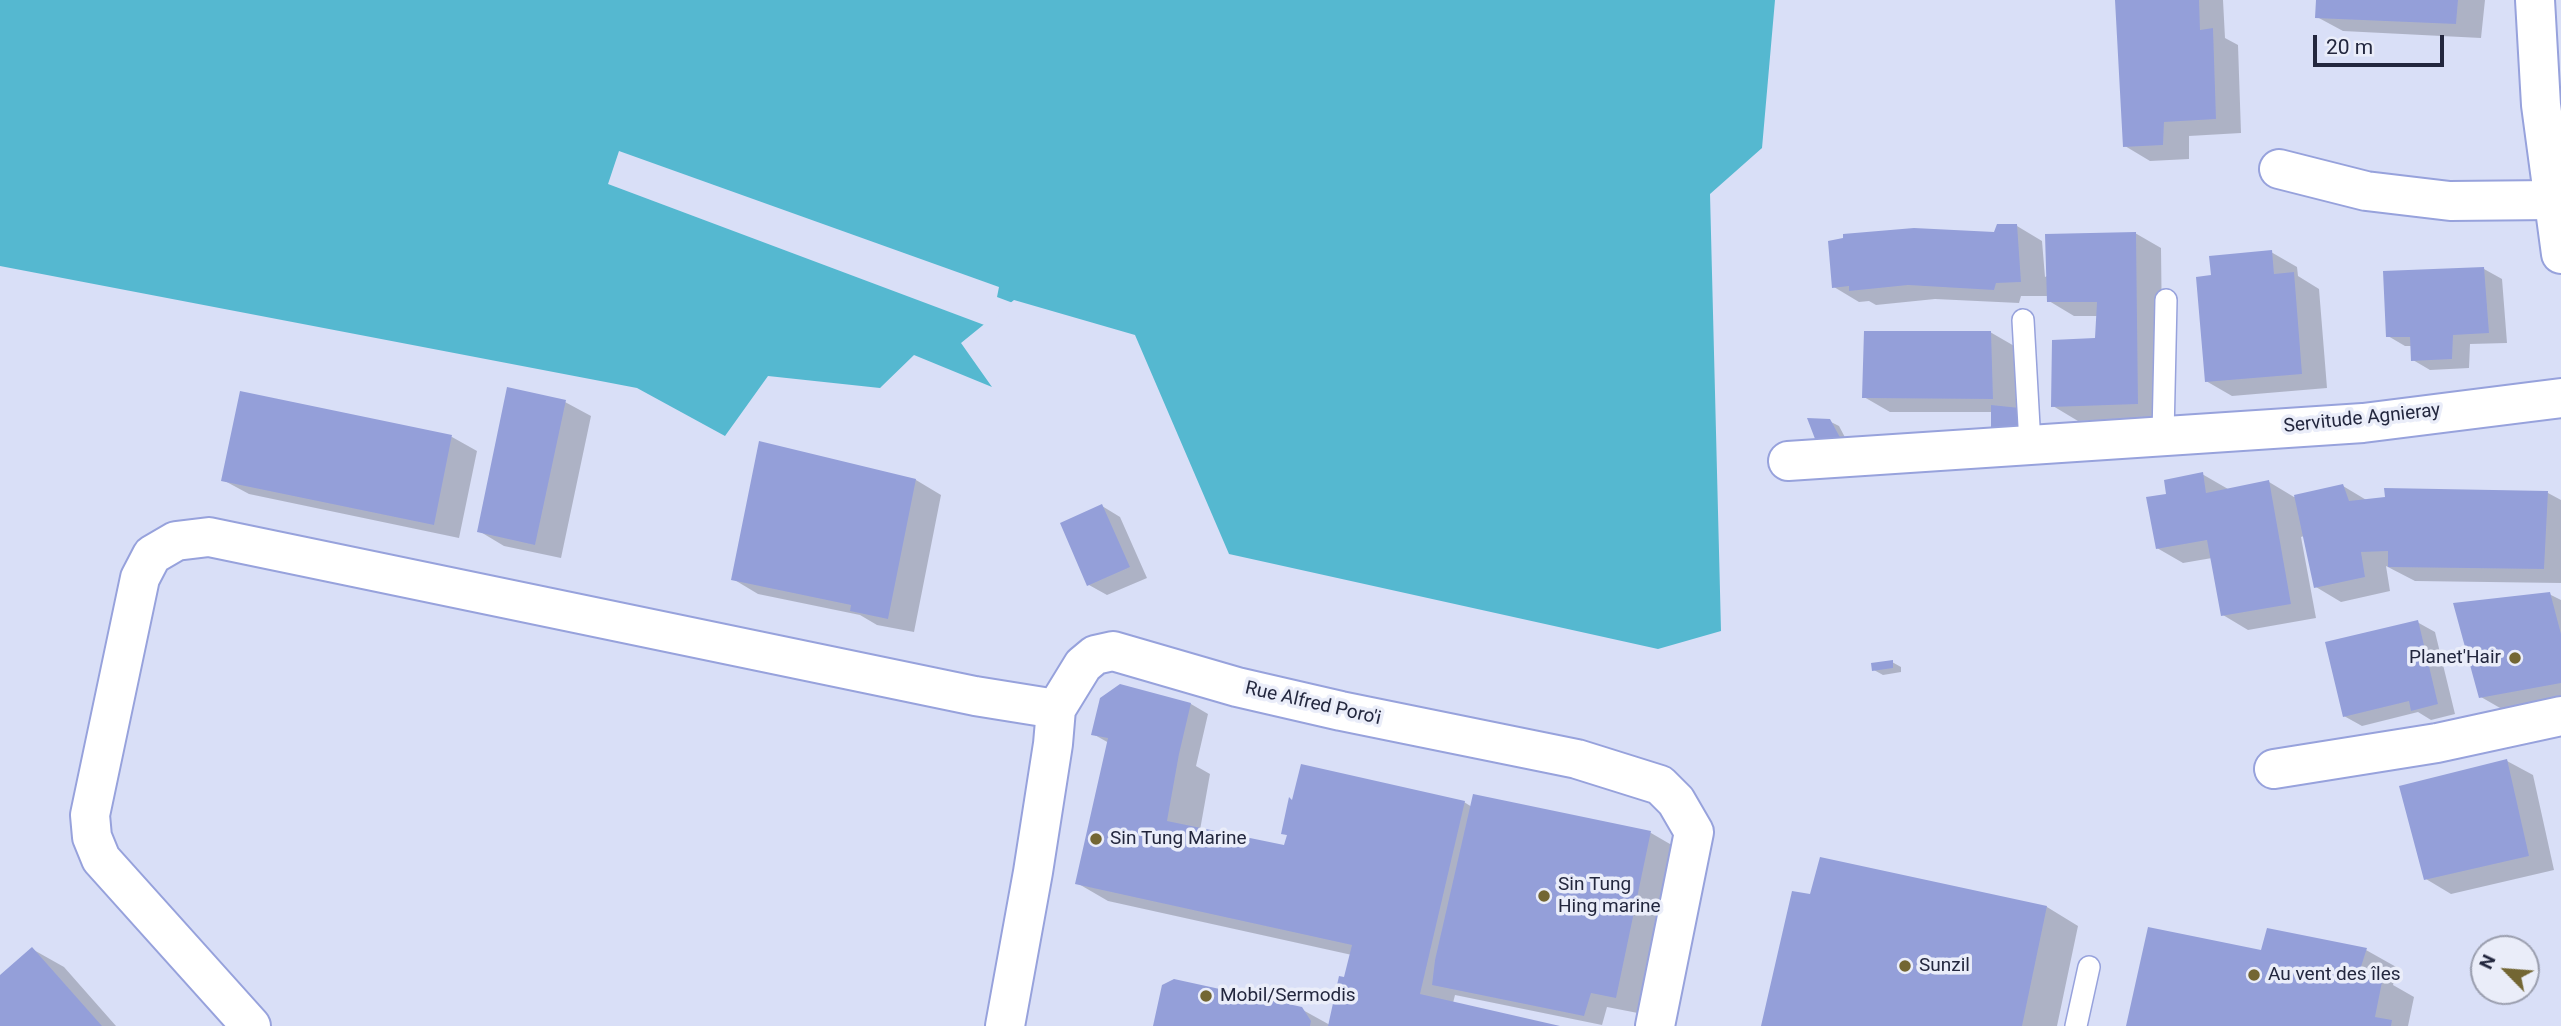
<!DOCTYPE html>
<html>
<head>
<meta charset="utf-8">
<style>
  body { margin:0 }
  #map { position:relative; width:2561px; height:1026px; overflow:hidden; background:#d9dff7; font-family:Roboto,sans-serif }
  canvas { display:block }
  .north { position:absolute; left:2470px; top:935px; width:70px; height:70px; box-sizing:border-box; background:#eaedf9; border:2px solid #9a9eae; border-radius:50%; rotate:295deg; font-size:19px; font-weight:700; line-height:28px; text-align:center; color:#23273e }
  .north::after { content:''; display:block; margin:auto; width:24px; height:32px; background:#736633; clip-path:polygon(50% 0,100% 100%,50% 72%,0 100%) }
  .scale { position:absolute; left:2313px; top:35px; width:131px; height:32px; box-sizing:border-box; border:4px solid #23273e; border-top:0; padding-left:9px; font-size:21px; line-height:24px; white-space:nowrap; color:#23273e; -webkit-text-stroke:5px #eaedf9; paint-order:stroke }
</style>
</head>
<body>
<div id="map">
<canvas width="2561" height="1026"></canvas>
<div class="north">N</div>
<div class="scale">20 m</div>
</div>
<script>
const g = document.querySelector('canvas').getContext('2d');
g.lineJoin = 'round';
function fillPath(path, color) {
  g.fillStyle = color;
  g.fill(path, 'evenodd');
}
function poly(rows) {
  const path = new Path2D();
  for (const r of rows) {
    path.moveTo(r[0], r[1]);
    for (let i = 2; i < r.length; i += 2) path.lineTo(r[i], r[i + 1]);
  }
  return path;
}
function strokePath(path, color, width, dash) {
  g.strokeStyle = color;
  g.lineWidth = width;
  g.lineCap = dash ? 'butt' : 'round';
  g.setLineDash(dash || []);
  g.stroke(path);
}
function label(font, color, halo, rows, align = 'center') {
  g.font = font + ' Roboto,sans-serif';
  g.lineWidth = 7;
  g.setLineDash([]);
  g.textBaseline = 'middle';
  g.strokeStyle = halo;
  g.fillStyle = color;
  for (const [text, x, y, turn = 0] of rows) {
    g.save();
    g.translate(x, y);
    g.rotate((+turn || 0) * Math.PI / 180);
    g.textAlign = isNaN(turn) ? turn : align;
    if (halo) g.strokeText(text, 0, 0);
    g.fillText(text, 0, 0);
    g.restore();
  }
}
const water = poly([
  [0,0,1775,0,1762,148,1710,194,1721,631,1658,649,1229,554,1135,335,1014,300,961,343,992,387,914,355,880,388,768,376,725,436,637,388,0,266]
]);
const pier = poly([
  [619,151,999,287,997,297,1013,303,987,326,608,184]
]);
const shadow = poly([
  [2117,0,2223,0,2225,38,2238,45,2241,133,2189,136,2189,159,2150,161,2125,146],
  [2318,0,2485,0,2481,38,2343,31,2317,17],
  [2017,226,2042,241,2045,277,2135,233,2161,248,2163,418,2078,421,2053,406,2097,340,2098,316,2074,316,2049,301,2048,296,2021,296,2019,303,1935,299,1876,305,1869,301,1859,302,1834,287],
  [2271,252,2297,267,2298,276,2319,289,2327,388,2232,396,2206,381,2212,276],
  [2484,269,2502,279,2507,343,2470,344,2469,368,2430,370,2413,360,2412,346,2405,346,2388,336],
  [1990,332,2016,347,2025,433,1993,412,1890,412,1864,397],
  [565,402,591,416,561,558,504,546,479,531],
  [1829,421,1839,426,1849,445,1828,448],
  [452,437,477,451,459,538,249,494,223,480],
  [760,443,916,480,941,495,914,632,877,625,860,615,758,594,733,579],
  [2202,474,2228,489,2269,482,2294,497,2343,486,2368,501,2387,498,2386,489,2548,493,2561,500,2561,583,2415,581,2386,566,2390,591,2341,602,2316,587,2304,536,2301,537,2316,618,2248,630,2223,615,2212,558,2183,563,2157,548,2168,495],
  [1102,506,1120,517,1147,578,1107,595,1089,585],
  [2549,594,2561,600,2561,701,2507,712,2481,697],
  [2417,622,2435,632,2455,714,2431,720,2418,712,2362,726,2344,716],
  [1892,662,1901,667,1901,672,1883,675,1874,670],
  [1120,686,1191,704,1208,714,1196,766,1210,774,1200,830,1285,847,1289,836,1283,833,1294,802,1464,802,1472,807,1474,796,1651,833,1682,851,1648,1015,1607,1007,1602,1025,1455,995,1453,1003,1557,1026,1154,1026,1301,1009,1330,1025,1352,955,1108,901,1077,883,1109,743,1093,734],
  [2507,761,2533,775,2554,870,2451,894,2426,879],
  [1811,896,2047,907,2078,926,2057,1026,1763,1026],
  [32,949,64,967,116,1026,0,1026,0,977],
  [2366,950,2398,968,2393,985,2414,997,2408,1026,2128,1026,2262,952]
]);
const building = poly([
  [2115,0,2199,0,2200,30,2213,28,2216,119,2164,122,2163,145,2123,147],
  [2316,0,2458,0,2456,24,2315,18],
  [1997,224,2017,224,2021,282,1996,283,1994,290,1908,285,1849,291,1849,286,1832,288,1828,241,1843,238,1843,234,1914,228,1994,232],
  [2136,232,2138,404,2051,407,2052,340,2095,338,2097,302,2047,302,2045,234],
  [2272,250,2274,274,2294,272,2302,374,2205,382,2196,277,2211,275,2209,256],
  [2484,267,2489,333,2453,335,2452,359,2411,361,2410,337,2386,337,2383,271],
  [1864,331,1991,331,1993,399,1862,398],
  [507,387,566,400,535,545,477,532],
  [240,391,452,435,434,525,221,481],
  [1991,405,2020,408,2021,422,2016,429,1991,429],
  [1807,418,1830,419,1842,441,1817,444],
  [759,441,916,479,888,619,850,611,851,605,731,580],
  [2203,472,2206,493,2269,480,2291,604,2221,616,2207,540,2156,549,2146,497,2166,494,2164,480],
  [2343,484,2349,501,2385,497,2384,488,2548,491,2544,569,2388,567,2388,551,2361,552,2365,577,2314,588,2294,495],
  [1102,504,1130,567,1087,586,1060,523],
  [2550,592,2561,634,2561,683,2479,698,2453,603],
  [2418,620,2438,704,2411,711,2409,701,2343,717,2325,642],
  [1893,660,1893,668,1872,671,1871,663],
  [1120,684,1191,703,1179,754,1167,821,1284,845,1287,835,1281,834,1289,797,1292,800,1301,764,1465,801,1420,994,1560,1026,1328,1026,1339,976,1344,977,1352,945,1075,884,1108,738,1091,735,1100,698],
  [2507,759,2529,856,2424,880,2399,786],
  [1473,794,1651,831,1616,998,1591,993,1584,1016,1432,985,1435,960],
  [1820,857,2047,906,2022,1026,1761,1026,1792,891,1810,894],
  [2148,927,2261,950,2267,928,2367,948,2359,973,2383,977,2375,1017,2392,1020,2391,1026,2126,1026],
  [32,947,102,1026,0,1026,0,975],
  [1174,979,1302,1007,1311,1021,1310,1026,1153,1026,1162,985]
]);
const lane = poly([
  [2023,320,2030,444],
  [2163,435,2166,300],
  [2076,1026,2089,967]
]);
const street = poly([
  [2279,169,2366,191,2450,201,2552,200],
  [1788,461,2363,423,2561,398],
  [2274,769,2437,743,2561,716],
  [251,1026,101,859,92,837,90,815,140,578,152,555,176,541,209,537,975,696,1056,709],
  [1005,1026,1033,872,1053,744,1056,709,1083,665,1095,655,1113,651,1237,687,1341,711,1577,759,1660,785,1676,801,1694,832,1655,1026]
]);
const secondary = poly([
  [2535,0,2541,105,2561,254]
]);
const markers = [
  [2515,658,7,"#736633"],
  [1096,839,7,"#736633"],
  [1544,896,7,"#736633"],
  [1905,966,7,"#736633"],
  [2254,975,7,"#736633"],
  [1206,996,7,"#736633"]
];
const streetNames = [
  ["Servitude Agnieray",2362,419,-6],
  ["Rue Alfred Poro'i",1313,704,13]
];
const poiNames = [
  ["Planet'Hair",2501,658,"right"],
  ["Sin Tung Marine",1110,839],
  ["Sin Tung",1558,885],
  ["Hing marine",1558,907],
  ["Sunzil",1919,966],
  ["Au vent des îles",2268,975],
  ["Mobil/Sermodis",1220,996]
];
fillPath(water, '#55b8d0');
fillPath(pier, '#d9dff7');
fillPath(shadow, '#0003');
fillPath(building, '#949fd9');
strokePath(lane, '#97a2dc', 24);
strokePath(street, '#97a2dc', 42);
strokePath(secondary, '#97a2dc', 42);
strokePath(lane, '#fff', 21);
strokePath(street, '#fff', 38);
strokePath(secondary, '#fff', 38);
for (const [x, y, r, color] of markers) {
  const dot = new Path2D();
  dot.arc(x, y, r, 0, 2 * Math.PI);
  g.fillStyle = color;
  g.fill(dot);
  strokePath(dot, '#eaedf9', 2.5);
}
label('19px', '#23273e', '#eaedf9', streetNames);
label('19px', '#23273e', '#eaedf9', poiNames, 'left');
</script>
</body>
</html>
